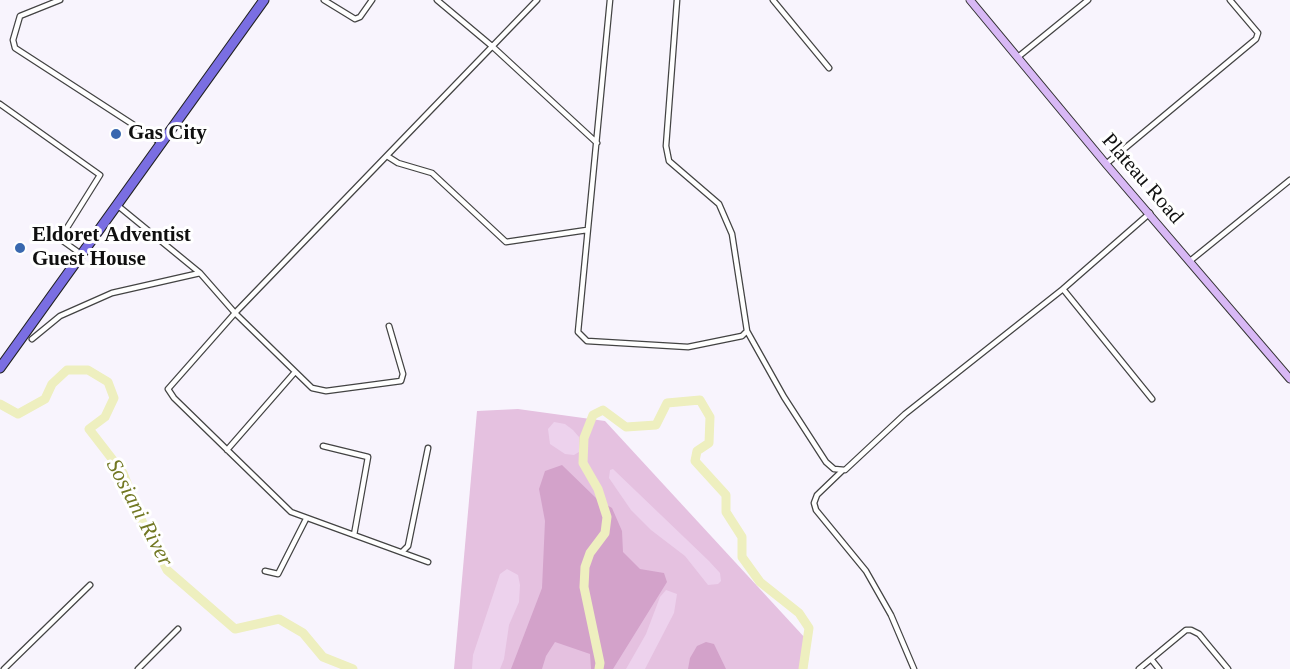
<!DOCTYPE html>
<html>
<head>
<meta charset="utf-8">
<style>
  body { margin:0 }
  canvas { display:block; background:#f8f4fd }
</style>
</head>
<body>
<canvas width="1290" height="669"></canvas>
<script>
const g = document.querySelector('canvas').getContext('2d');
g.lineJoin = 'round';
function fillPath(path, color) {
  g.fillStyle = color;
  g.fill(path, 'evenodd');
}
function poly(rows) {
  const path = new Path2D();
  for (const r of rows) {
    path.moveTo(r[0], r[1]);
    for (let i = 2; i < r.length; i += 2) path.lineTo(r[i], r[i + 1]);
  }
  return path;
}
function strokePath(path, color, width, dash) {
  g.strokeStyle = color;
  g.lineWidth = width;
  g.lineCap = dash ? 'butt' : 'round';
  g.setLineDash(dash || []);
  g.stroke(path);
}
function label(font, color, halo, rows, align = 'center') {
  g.font = font + ' "Times New Roman",serif';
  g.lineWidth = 6;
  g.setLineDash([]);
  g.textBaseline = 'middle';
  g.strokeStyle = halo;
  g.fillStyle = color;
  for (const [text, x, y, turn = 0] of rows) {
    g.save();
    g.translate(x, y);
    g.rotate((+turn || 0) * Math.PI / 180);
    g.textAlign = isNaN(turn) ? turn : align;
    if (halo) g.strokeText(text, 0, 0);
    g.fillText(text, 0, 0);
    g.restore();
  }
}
const green = poly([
  [518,409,605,421,806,639,800,669,454,669,477,411]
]);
const forest = poly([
  [562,465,597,499,612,508,622,531,623,552,640,569,664,573,667,582,613,669,591,669,590,654,555,642,546,656,542,669,511,669,542,588,545,521,539,489,545,471],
  [706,642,714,644,726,669,688,669,690,658,697,646]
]);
const pitch = poly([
  [554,422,565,424,573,430,579,437,579,452,574,455,565,454,550,444,548,429],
  [613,469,709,561,720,573,721,581,718,584,708,585,685,556,651,530,631,510,609,478,610,470],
  [507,569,518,575,520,585,519,602,509,625,504,659,500,669,472,669,473,655,500,574],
  [666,590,677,594,674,613,645,669,626,669,646,634,660,597]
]);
const river = poly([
  [0,404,18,414,45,399,52,384,67,370,88,370,108,382,114,398,105,417,89,429,123,473,141,519,167,570,235,629,279,619,303,633,323,657,353,669],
  [599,669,600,663,584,587,585,567,590,553,605,533,607,517,598,489,583,463,584,438,593,415,603,410,626,427,656,425,667,403,700,400,710,417,709,443,697,451,695,461,726,495,726,512,742,537,742,557,760,582,799,613,809,628,803,669]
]);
const street = poly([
  [60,0,20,16,13,40,15,48,160,142],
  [324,0,355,19,360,17,372,0],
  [437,0,493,47,597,143],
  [610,0,578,332,587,341,688,347,742,336,747,331],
  [677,0,666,146,669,161,719,204,732,234,747,331,784,397,826,462,834,469,845,470,905,414,1063,289],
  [773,0,829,68],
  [1018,57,1088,0],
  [0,104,100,175,60,239,81,254],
  [387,156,398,163,432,173,506,242,587,230],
  [1106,164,1256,39,1258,33,1230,0],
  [117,205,200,273,235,313,312,388,326,391,401,381,403,374,389,326],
  [1150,213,1063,289,1152,399],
  [1190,261,1290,180],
  [32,339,60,316,112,293,200,273],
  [323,446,368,457,354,535],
  [227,450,295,372],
  [842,471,817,495,814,503,816,510,866,571,891,615,914,669],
  [402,552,408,546,428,448],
  [428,562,291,512,174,398,168,389,235,313,537,0],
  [265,571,278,574,306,519],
  [1151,659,1159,669],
  [4,669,90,585],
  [138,669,178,629],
  [1139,669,1186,630,1191,630,1199,634,1228,669]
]);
const secondary = poly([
  [970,0,1106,164,1290,379]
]);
const highway = poly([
  [0,368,264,0]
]);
const markers = [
  [116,134,6,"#3968af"],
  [20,248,6,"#3968af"]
];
const poiNames = [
  ["Gas City",128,134],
  ["Eldoret Adventist",32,236],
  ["Guest House",32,260]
];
const streetNames = [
  ["Plateau Road",1142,179,49]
];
const waterNames = [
  ["Sosiani River",139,513,62]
];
fillPath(green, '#e5c1e0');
fillPath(forest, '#d3a2ca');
fillPath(pitch, '#edd2ed');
strokePath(river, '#eeefbf', 9);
strokePath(street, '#434343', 7);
strokePath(secondary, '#323232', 9);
strokePath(highway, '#212121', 11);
strokePath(street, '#fff', 4.5);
strokePath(secondary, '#d8b8f5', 7);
strokePath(highway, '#7a6ee2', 9);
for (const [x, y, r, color] of markers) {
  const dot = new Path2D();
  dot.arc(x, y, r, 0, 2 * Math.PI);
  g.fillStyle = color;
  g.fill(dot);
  strokePath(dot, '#fff', 2);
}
label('bold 21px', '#101010', '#fff', poiNames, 'left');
label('21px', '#101010', '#fff', streetNames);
label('italic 22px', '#727823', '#fff', waterNames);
</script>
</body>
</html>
